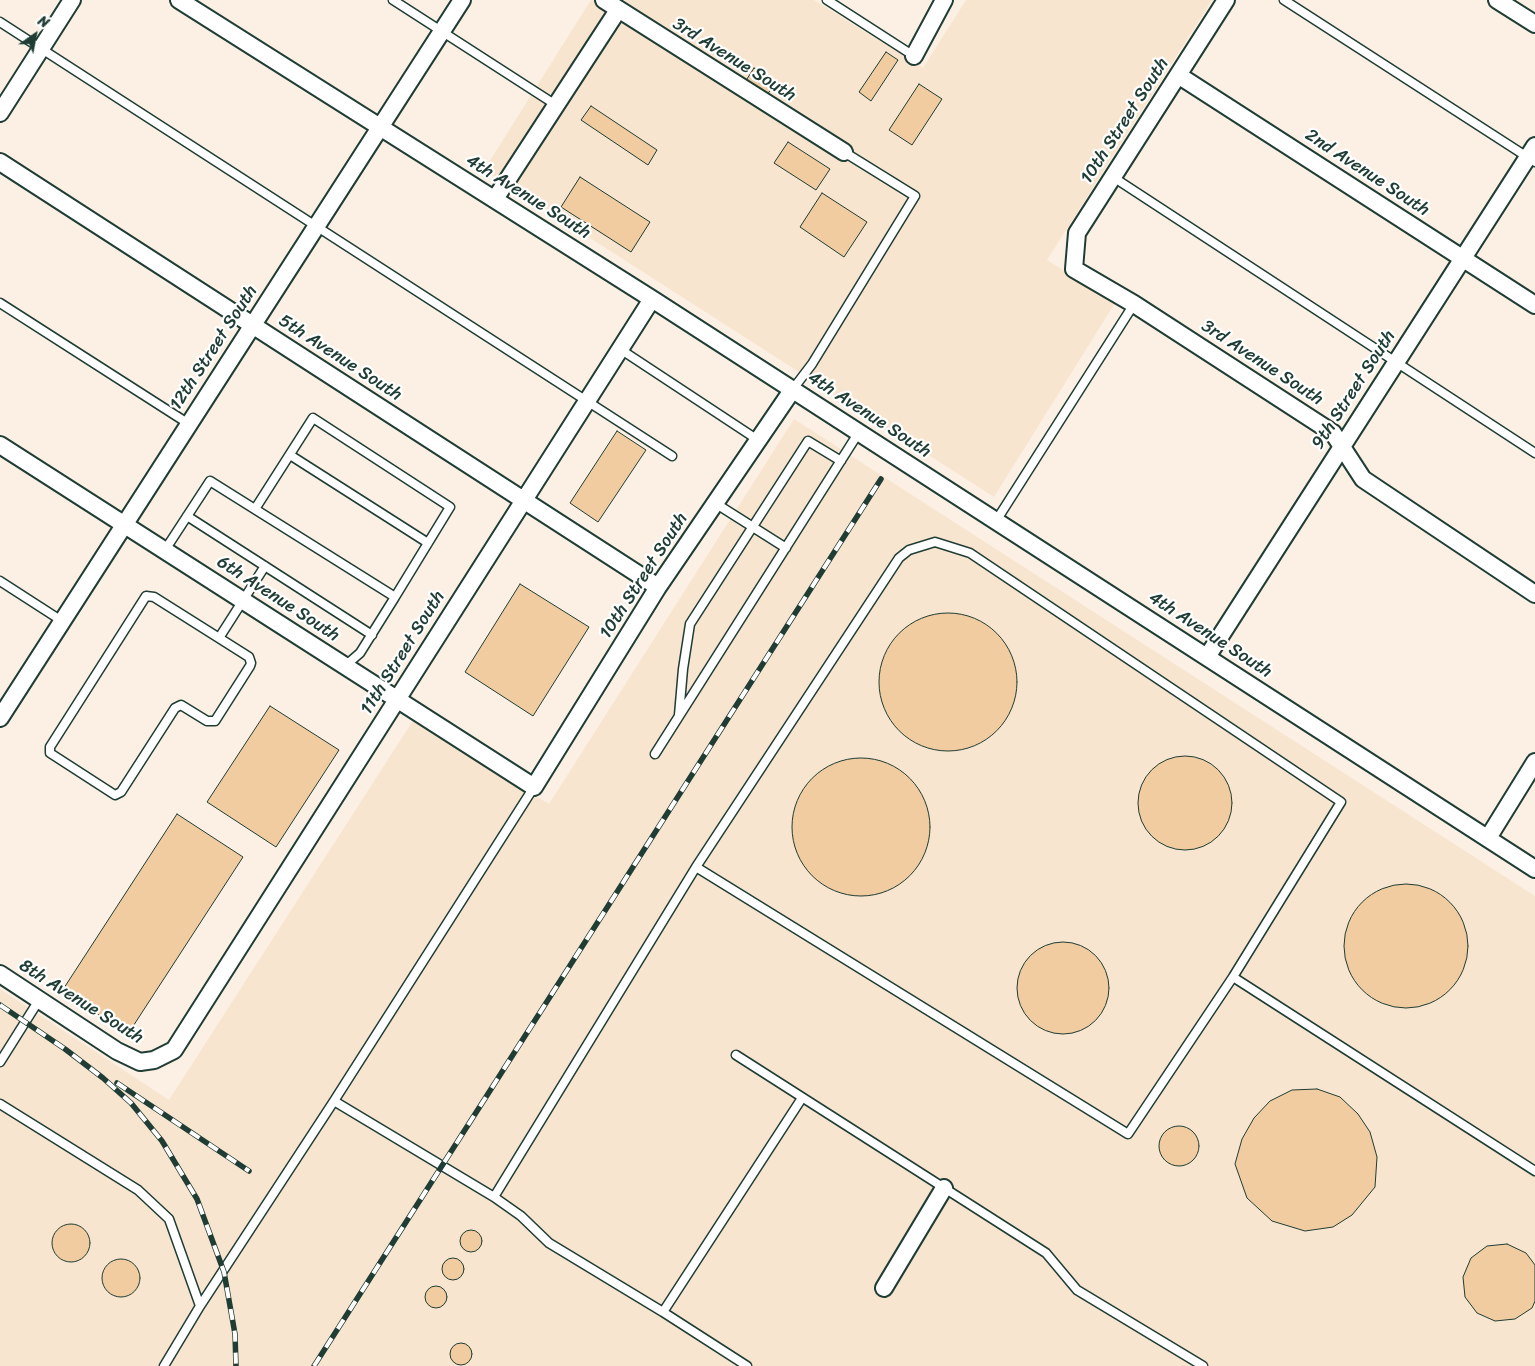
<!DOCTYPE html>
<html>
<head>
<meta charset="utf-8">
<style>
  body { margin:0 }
  #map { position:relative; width:1535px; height:1366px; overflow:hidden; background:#fbf0e3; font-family:Sriracha,sans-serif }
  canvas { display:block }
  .north { position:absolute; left:10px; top:10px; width:50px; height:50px; -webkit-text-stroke:4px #fff; paint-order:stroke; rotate:33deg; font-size:14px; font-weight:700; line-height:20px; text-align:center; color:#1f3d34 }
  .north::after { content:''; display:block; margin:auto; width:18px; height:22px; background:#1f3d34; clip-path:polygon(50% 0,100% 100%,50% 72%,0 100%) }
</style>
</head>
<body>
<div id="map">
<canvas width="1535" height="1366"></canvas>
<div class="north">N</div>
</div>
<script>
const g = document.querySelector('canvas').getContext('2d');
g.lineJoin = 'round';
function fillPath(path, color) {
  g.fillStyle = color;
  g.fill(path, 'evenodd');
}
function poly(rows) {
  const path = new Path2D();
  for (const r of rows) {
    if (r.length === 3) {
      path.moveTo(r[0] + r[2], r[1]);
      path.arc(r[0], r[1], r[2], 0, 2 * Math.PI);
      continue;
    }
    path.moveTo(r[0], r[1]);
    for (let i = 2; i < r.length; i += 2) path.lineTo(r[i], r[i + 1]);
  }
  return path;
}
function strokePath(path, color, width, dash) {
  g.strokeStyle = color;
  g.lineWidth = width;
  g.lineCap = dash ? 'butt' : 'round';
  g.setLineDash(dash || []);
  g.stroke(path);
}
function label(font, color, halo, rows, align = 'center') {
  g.font = font + ' Sriracha,sans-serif';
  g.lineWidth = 4.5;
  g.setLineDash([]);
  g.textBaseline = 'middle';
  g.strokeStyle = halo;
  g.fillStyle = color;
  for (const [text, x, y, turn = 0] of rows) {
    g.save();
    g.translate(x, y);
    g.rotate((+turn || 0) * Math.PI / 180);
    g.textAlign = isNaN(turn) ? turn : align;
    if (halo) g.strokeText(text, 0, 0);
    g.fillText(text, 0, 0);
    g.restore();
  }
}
const built = poly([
  [591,0,814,0,923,68,966,0,1212,0,1047,260,1115,303,994,497,484,170],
  [794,419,1535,896,1535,1366,0,1366,0,989,169,1100,414,719,549,804]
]);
const building = poly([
  [886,52,898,60,871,101,859,92,886,52],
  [754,68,776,82,767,95,745,82,754,68],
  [919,84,942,99,912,145,889,130,919,84],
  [591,106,657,150,648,165,581,120,591,106],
  [788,142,830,169,816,190,774,163,788,142],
  [580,177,650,222,631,252,561,207,580,177],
  [822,193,867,222,844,257,800,227,822,193],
  [617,431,646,450,598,522,570,503,617,431],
  [520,584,589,627,533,716,465,672,520,584],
  [948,682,69],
  [270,706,339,750,276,847,207,802,270,706],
  [1185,803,47],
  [861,827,69],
  [177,814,243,857,128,1034,62,991,177,814],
  [1406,946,62],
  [1063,988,46],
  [1317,1089,1340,1097,1358,1114,1370,1132,1377,1157,1375,1187,1352,1215,1333,1227,1305,1231,1272,1221,1247,1198,1235,1164,1242,1139,1254,1118,1270,1101,1292,1090,1317,1089],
  [1179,1146,20],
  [71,1243,19],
  [471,1241,11],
  [1507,1244,1526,1253,1535,1265,1535,1301,1532,1308,1515,1319,1495,1321,1477,1313,1465,1297,1463,1277,1471,1258,1487,1246,1507,1244],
  [453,1269,11],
  [121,1278,19],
  [436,1297,11],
  [461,1354,11]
]);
const service = poly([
  [393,0,556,105],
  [827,0,914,56],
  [1284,0,1535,162],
  [0,22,672,456],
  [1113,177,1535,453],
  [0,303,189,424],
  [620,349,758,440],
  [793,389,812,364,915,196,844,152],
  [290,455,428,543],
  [715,503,786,548],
  [255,509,313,418,450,507,395,597],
  [187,516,372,635],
  [996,521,1134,304],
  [165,550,210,481,395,597,360,653,345,666],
  [0,581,62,621],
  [219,638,249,657,251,663,250,666,215,721,207,721,181,705,175,708,121,792,115,795,50,753,50,747,146,596,154,597,219,638,265,566],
  [679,715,683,669,690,624,808,441,841,461],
  [655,754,859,432],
  [696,867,1128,1134,1233,977,1341,802,970,553,935,542,909,550,899,558,696,867,494,1197,521,1216,549,1243,663,1312,747,1366],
  [1233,977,1535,1171],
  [736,1055,1046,1253,1077,1290,1203,1366],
  [0,1062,39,1000],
  [334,1101,494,1197],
  [0,1104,138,1190,169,1219,200,1306,164,1366],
  [200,1306,334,1101,534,787],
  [663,1312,802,1098]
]);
const minor = poly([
  [179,0,652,299,1535,869],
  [604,0,844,152],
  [1226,0,1077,233,1074,269,1134,304,1333,433,1363,479,1535,594],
  [1497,0,1535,24],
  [914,56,944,0],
  [1178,75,1535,305],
  [0,113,72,0],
  [0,162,658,587],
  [495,199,618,10],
  [0,445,534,787,658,587,793,389],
  [1207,657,1535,146],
  [0,718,462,0],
  [1488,838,1535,762],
  [0,974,117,1051,140,1062,154,1060,174,1050,652,299],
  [884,1288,944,1188]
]);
const rail = poly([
  [0,1005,65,1049,103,1078,131,1103,162,1141,197,1199,224,1272,235,1334,236,1366],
  [117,1083,249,1171],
  [314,1366,881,479]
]);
const streetNames = [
  ["3rd Avenue South",734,60,32],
  ["10th Street South",1125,121,-57],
  ["2nd Avenue South",1367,173,33],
  ["4th Avenue South",528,197,32],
  ["12th Street South",214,348,-57],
  ["5th Avenue South",340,358,33],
  ["3rd Avenue South",1262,363,33],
  ["9th Street South",1354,390,-57],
  ["4th Avenue South",869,415,33],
  ["10th Street South",644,576,-57],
  ["6th Avenue South",278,599,33],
  ["4th Avenue South",1210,635,33],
  ["11th Street South",403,653,-58],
  ["8th Avenue South",81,1002,32]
];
fillPath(built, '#f8e5cf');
fillPath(building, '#f1cca1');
strokePath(building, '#1f3d34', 1);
strokePath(service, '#1f3d34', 11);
strokePath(minor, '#1f3d34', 20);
strokePath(service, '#fff', 8);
strokePath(minor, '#fff', 16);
strokePath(rail, '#1f3d34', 5.5);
strokePath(rail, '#fff', 4, [11]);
label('18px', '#1f3d34', '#fff', streetNames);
</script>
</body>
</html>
